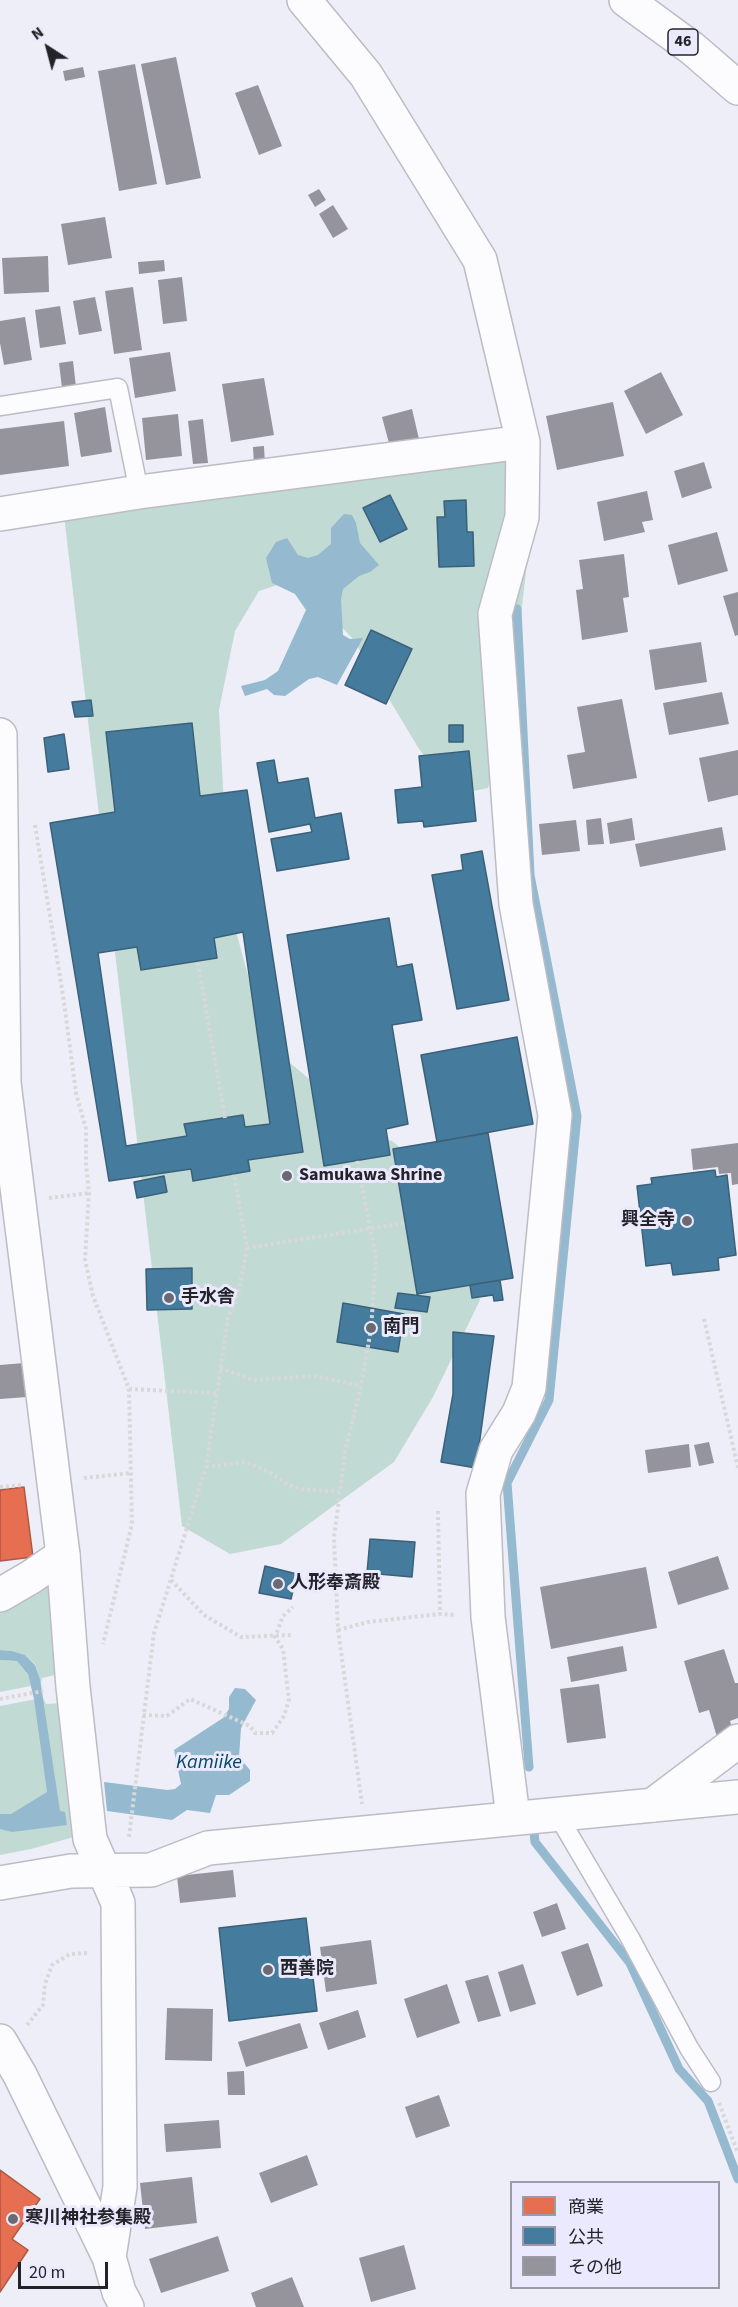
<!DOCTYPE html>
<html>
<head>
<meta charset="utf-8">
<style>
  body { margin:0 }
  #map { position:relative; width:738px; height:2307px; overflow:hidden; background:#eeeef8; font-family:"Source Sans 3","Noto Sans JP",sans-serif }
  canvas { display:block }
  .legend { position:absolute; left:510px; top:2181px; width:210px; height:108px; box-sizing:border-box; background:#ebe9fd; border:2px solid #9b9aa9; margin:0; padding:8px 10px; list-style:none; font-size:18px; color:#24232a }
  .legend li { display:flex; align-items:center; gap:12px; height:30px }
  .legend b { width:30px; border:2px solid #9b9aa9 }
  .north { position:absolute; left:18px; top:18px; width:60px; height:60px; -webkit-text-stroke:4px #ebe9fd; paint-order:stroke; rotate:324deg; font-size:16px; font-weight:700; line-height:24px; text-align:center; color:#24232a }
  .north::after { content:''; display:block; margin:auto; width:21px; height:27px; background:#24232a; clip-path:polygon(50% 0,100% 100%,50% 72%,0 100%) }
  .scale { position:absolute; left:18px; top:2262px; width:90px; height:27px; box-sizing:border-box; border:3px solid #24232a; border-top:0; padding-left:8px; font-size:18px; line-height:21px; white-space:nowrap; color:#24232a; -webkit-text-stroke:4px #ebe9fd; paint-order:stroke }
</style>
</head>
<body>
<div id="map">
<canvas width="738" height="2307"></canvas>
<ul class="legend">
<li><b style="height:16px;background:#e76f51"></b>商業</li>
<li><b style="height:16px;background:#457b9d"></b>公共</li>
<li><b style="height:16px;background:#95949c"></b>その他</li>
</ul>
<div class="north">N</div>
<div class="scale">20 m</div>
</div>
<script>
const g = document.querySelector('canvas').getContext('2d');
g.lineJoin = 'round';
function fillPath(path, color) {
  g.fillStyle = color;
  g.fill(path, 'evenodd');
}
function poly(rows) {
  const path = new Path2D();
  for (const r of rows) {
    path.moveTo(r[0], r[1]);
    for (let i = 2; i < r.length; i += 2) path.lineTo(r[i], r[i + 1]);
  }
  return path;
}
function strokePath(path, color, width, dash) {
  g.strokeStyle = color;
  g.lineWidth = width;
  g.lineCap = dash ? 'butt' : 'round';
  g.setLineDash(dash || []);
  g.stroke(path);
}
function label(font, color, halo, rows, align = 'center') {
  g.font = font + ' "Source Sans 3","Noto Sans JP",sans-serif';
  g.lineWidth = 6;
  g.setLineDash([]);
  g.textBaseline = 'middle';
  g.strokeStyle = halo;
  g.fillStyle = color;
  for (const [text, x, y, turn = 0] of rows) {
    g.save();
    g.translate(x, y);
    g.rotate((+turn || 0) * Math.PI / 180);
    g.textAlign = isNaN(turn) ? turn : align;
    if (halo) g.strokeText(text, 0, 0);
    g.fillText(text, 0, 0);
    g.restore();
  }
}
const green = poly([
  [514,455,533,513,512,690,488,788,453,795,419,749,353,639,296,579,259,591,235,631,219,710,229,905,266,1043,313,1082,342,1123,392,1141,426,1169,458,1232,480,1300,433,1397,394,1462,281,1544,230,1554,182,1526,64,515],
  [48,1576,59,1674,42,1678,41,1683,43,1698,46,1704,60,1703,62,1752,70,1794,74,1837,31,1849,0,1855,0,1706,42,1698,40,1679,35,1664,25,1655,12,1651,0,1650,0,1603],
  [0,1660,17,1661,22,1665,27,1670,31,1686,0,1692]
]);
const water = poly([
  [344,514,352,515,356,523,360,543,379,565,370,572,359,576,343,589,341,599,343,635,350,639,363,638,337,685,318,677,309,679,285,696,274,695,267,689,245,696,241,686,265,680,278,671,306,610,295,594,272,583,266,558,276,542,287,538,298,555,308,558,318,555,331,544,331,528],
  [0,1650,12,1651,25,1655,35,1665,40,1679,60,1811,65,1812,67,1825,12,1832,0,1829,0,1814,11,1814,47,1792,34,1699,28,1674,17,1661,0,1660],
  [235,1688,245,1689,256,1700,241,1728,239,1757,250,1770,250,1781,229,1795,216,1795,210,1813,187,1810,172,1820,107,1811,104,1782,167,1790,175,1789,181,1784,174,1750,223,1718,229,1709,229,1697]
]);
const shops = poly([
  [24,1487,33,1557,0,1561,0,1490,24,1487],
  [0,2170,40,2199,12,2239,28,2250,0,2292,0,2170]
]);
const public = poly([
  [390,495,407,529,380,542,363,508,390,495],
  [466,500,467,532,473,532,474,566,439,567,437,517,445,517,444,501,466,500],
  [371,630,412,649,386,704,345,685,371,630],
  [91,700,93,716,75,717,72,702,91,700],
  [192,723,200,796,247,790,303,1152,248,1160,250,1171,193,1181,191,1169,109,1181,50,823,115,812,106,732,192,723],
  [243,932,270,1124,245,1127,243,1115,184,1124,187,1136,126,1146,98,953,137,947,141,970,217,958,214,938,243,932],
  [449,725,463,725,463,742,449,742,449,725],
  [64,734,69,769,48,772,44,738,64,734],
  [469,751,476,821,424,827,423,821,398,823,395,790,422,787,419,756,469,751],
  [274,760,278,783,308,778,315,818,341,813,349,859,277,871,271,839,312,832,310,824,269,832,257,763,274,760],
  [482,851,509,1000,457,1009,432,875,463,870,461,855,482,851],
  [389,918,397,967,412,964,422,1020,392,1025,408,1124,386,1129,390,1155,324,1166,287,935,389,918],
  [517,1037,533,1124,437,1142,421,1055,517,1037],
  [488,1133,513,1278,417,1294,393,1149,488,1133],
  [715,1170,716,1177,727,1175,736,1255,718,1258,719,1270,673,1275,671,1263,646,1266,637,1186,652,1184,651,1178,715,1170],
  [164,1176,167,1192,137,1198,134,1182,164,1176],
  [192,1268,192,1309,147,1310,146,1269,192,1268],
  [500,1280,503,1300,494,1301,493,1295,472,1298,470,1285,500,1280],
  [398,1293,430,1297,427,1312,395,1308,398,1293],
  [343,1303,404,1314,398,1352,337,1342,343,1303],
  [453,1332,494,1336,476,1468,441,1462,453,1394,453,1332],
  [370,1539,415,1542,412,1577,367,1573,370,1539],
  [265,1566,297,1574,291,1599,259,1593,265,1566],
  [306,1918,317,2011,229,2021,219,1928,306,1918]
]);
const stream = poly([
  [517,609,530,875,577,1116,549,1400,507,1483,529,1767],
  [534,1832,535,1842,630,1963,679,2069,708,2101,738,2179]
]);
const building = poly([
  [176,57,201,178,166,185,141,64],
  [135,64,157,184,119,191,98,71],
  [83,67,85,77,65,81,63,71],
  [258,85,282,146,259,155,235,93],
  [319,189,326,200,315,207,308,195],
  [333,205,348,229,333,238,319,214],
  [105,217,112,258,68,265,61,224],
  [48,256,49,292,4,294,2,258],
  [164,260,165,271,139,274,138,262],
  [182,277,187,321,163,324,158,280],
  [133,287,142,350,114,354,105,291],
  [95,297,102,331,79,335,73,301],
  [60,306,66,344,40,348,35,310],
  [25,317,32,360,4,365,0,343,0,321],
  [170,352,176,391,135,398,129,358],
  [73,361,76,387,62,388,59,363],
  [661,372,683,415,646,434,624,391],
  [264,378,274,435,231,442,222,384],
  [613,402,624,456,557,470,546,416],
  [105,407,112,452,81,457,74,413],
  [412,409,419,439,390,447,382,417],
  [178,414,182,456,146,460,142,418],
  [203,419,208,463,193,464,188,421],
  [64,421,69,466,0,475,0,429],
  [264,446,265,465,254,465,253,447],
  [704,462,712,488,682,498,674,471],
  [647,491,653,520,642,522,645,532,604,541,597,502],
  [717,532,728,571,678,585,668,545],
  [624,554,629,597,623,598,628,632,582,640,576,590,583,589,579,560],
  [738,592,738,635,735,636,723,596],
  [701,642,707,682,655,690,649,650],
  [722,692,729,724,669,735,663,703],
  [622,699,637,778,573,789,567,755,585,752,577,707],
  [738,750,738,795,708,802,699,758],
  [601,818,604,844,588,845,586,820],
  [632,818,635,840,610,844,607,823],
  [576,820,580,851,542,855,539,824],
  [722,827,726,850,640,867,635,844],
  [738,1143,738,1184,732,1185,731,1173,719,1174,718,1167,693,1170,691,1149],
  [24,1363,27,1397,0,1399,0,1365],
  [709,1442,714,1463,699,1466,694,1445],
  [689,1444,691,1467,648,1473,645,1450],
  [718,1556,729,1589,678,1605,668,1572],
  [646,1567,657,1628,551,1649,540,1587],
  [623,1646,627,1671,571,1682,567,1657],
  [724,1649,735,1683,738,1683,738,1718,730,1721,733,1731,717,1737,709,1710,699,1713,684,1661],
  [599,1684,606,1738,567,1743,560,1689],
  [233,1870,236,1897,180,1903,177,1876],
  [557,1903,566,1929,542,1937,533,1912],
  [371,1940,377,1984,326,1992,320,1947],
  [588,1943,603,1986,577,1996,561,1952],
  [523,1964,536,2004,510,2012,498,1972],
  [488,1975,501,2016,478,2022,465,1981],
  [447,1984,460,2023,417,2038,404,1999],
  [167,2008,213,2009,212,2061,165,2060],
  [358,2010,366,2037,328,2050,319,2023],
  [300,2023,308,2048,246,2067,238,2042],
  [244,2071,245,2095,228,2095,227,2072],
  [439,2095,450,2126,416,2138,405,2107],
  [219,2120,221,2148,166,2152,164,2124],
  [307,2155,318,2185,271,2203,259,2173],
  [192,2177,197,2223,145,2229,140,2183],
  [218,2236,229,2271,161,2293,149,2259],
  [404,2245,416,2289,371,2302,359,2258],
  [292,2277,304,2307,256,2307,251,2293]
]);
const path = poly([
  [35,825,63,995,76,1093,86,1129,86,1164,89,1193,85,1260,93,1296,129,1389,132,1524,103,1644],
  [198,963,225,1118],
  [357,1161,376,1258,371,1329,361,1386,345,1452,334,1538,338,1630,362,1804],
  [49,1198,89,1193],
  [247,1248,405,1223],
  [192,1287,239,1290],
  [704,1319,738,1468],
  [220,1368,253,1380,315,1376,361,1386],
  [129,1389,216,1393],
  [206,1467,245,1462,269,1472,287,1484,300,1489,340,1492],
  [84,1478,131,1473],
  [0,1487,23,1485],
  [438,1511,440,1614],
  [171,1580,204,1615,241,1637,292,1635],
  [338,1630,368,1622,440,1614,456,1615],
  [0,1699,43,1691],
  [143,1715,167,1716,190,1699,250,1726,255,1733,272,1733,284,1716,289,1700,283,1649,275,1637,283,1616,293,1607],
  [129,1837,154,1633,206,1467,228,1318,239,1290,247,1248,234,1174],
  [27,2025,43,2005,45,1984,52,1965,70,1954,89,1953],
  [719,2103,738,2153]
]);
const service = poly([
  [0,406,118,388,139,492],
  [557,1814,630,1938,689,2048,711,2082]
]);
const minor = poly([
  [304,0,366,75,480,260,523,442,522,517,495,614,516,904,555,1115,529,1388,519,1413,496,1450,483,1494,488,1617,513,1817],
  [0,514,139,492,523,442],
  [0,1595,31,1577,63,1555],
  [653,1805,738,1741]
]);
const tertiary = poly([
  [0,735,4,1083,63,1555,73,1687,90,1839,118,1903,120,2187,109,2257],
  [0,1883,71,1871,151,1870,208,1848,738,1797],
  [0,2041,20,2075,109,2257,119,2292,127,2307]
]);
const primary = poly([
  [626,0,693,49,738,88]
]);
const markers = [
  [287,1176,6,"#6b6a72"],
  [687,1221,6,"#6b6a72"],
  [169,1298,6,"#6b6a72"],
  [371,1328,6,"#6b6a72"],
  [278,1584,6,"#6b6a72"],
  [268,1970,6,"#6b6a72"],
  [13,2219,6,"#6b6a72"]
];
const shields = [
  [683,42,30]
];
const shieldNames = [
  ["46",683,42]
];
const poiNames = [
  ["Samukawa Shrine",299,1176],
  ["興全寺",675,1221,"right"],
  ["手水舎",181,1298],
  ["南門",383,1328],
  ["人形奉斎殿",290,1584],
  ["西善院",280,1970],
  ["寒川神社参集殿",25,2219]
];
const waterNames = [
  ["Kamiike",209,1764]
];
fillPath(green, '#c1dad3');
fillPath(water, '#95b9cf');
fillPath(shops, '#e76f51');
strokePath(shops, '#ac5845', 1.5);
fillPath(public, '#457b9d');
strokePath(public, '#3b617a', 1.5);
strokePath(stream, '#95b9cf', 9);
fillPath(building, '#95949c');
strokePath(service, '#bdbcc5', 21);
strokePath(minor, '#bdbcc5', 36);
strokePath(tertiary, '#bdbcc5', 36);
strokePath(primary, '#bdbcc5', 36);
strokePath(path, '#d8d8da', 4, [3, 3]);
strokePath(service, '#fcfcfe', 18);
strokePath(minor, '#fcfcfe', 33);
strokePath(tertiary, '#fcfcfe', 33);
strokePath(primary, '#fcfcfe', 33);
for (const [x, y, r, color] of markers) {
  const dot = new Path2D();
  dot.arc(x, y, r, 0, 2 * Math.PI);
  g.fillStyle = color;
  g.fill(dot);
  strokePath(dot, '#ebe9fd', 2);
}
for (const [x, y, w] of shields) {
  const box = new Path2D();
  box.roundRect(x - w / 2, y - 13, w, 26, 4.5);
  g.fillStyle = '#ebe9fd';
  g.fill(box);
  strokePath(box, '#24232a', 1.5);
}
label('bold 16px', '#24232a', null, shieldNames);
label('bold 18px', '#24232a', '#ebe9fd', poiNames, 'left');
label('italic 20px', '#014865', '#ebe9fd', waterNames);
</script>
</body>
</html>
